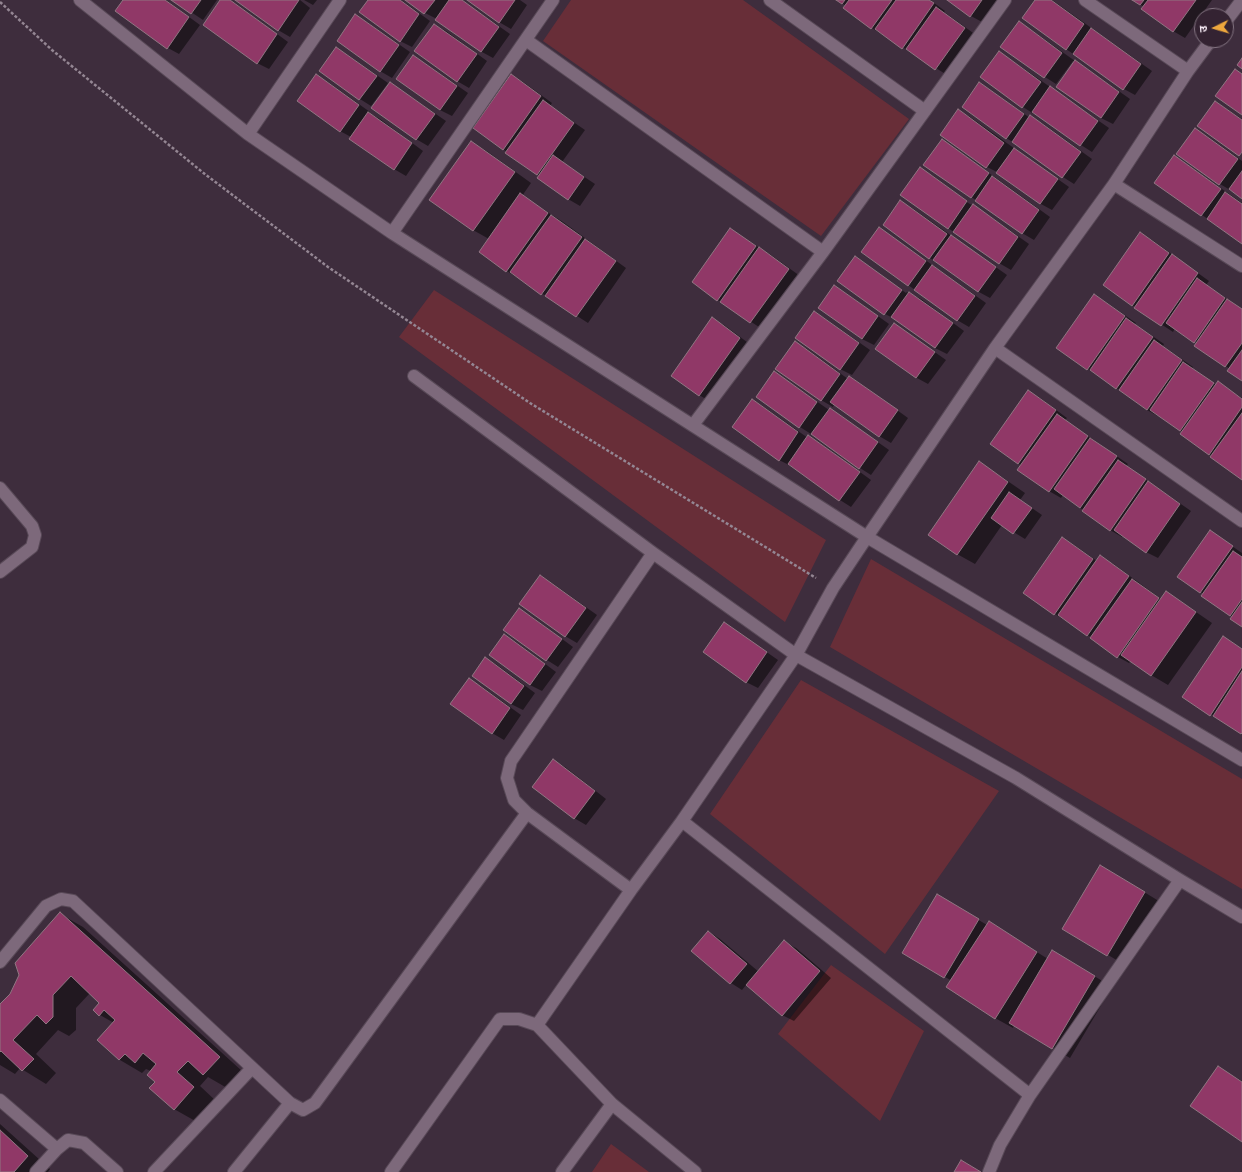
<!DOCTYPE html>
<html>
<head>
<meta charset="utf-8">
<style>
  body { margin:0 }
  #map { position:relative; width:1242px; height:1172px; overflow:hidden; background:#3e2d3d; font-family:"PT Sans Narrow","Noto Sans Devanagari",sans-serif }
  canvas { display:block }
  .north { position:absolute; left:1194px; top:8px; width:40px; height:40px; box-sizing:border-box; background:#342332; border:1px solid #837481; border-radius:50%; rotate:265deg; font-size:11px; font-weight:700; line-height:16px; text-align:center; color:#f9eef8 }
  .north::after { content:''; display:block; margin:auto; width:14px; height:18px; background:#eea73d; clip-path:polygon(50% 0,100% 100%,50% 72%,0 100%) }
</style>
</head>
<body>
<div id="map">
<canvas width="1242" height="1172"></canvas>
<div class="north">उ</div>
</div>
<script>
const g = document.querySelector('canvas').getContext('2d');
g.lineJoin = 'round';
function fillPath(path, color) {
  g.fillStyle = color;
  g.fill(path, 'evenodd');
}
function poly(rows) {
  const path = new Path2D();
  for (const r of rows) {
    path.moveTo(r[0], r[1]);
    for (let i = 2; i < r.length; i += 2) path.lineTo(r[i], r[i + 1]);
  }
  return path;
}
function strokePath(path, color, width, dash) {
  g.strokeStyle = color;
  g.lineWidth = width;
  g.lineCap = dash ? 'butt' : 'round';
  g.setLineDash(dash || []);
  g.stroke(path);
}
const green = poly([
  [571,0,743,0,909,119,821,236,543,41],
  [434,290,826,540,785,622,399,337],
  [871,559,1242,779,1242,889,830,647],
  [801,680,999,791,885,954,710,814],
  [831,965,924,1031,880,1121,778,1034],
  [611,1144,649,1172,592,1172]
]);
const shadow = poly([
  [124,0,166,0,200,25,179,54,168,48,116,11],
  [173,0,217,0,203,20],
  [221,0,229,0,235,3,288,42,269,69,257,63],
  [236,0,300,0,310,8,290,37,278,30],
  [304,0,317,0,313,5],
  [369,0,401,0,430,21,412,47,400,41],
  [406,0,462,0,510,34,493,58,482,52,437,19,425,13],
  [468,0,520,0,527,5,511,29,499,22],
  [838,0,930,0,945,11,944,12,976,35,947,75,872,28,846,6],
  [949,0,998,0,982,22,971,16],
  [1036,0,1052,0,1152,71,1135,95,1124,89,1066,49],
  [1134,0,1212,0,1185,38,1173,31,1144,7],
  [356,16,367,22,410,52,392,78,380,71],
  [1019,23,1030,29,1075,61,1086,68,1130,99,1113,124,1101,118,1074,62,1073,61,1056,84,1045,77,1002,46],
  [434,25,446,31,487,61,469,88,457,81],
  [337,48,348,55,388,83,371,106,360,99,320,71],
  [999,53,1010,59,1109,128,1092,152,1081,145,1035,113,1034,114,1023,107,982,77],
  [414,56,425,63,468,93,452,116,440,110],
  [316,75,328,82,370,112,369,113,380,119,423,151,406,176,394,169,351,137,340,131],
  [511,75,523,82,552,103,550,106,585,130,562,162,595,184,580,206,568,199,540,176,474,128],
  [390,83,401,90,446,121,428,146,416,139],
  [980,84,991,90,1030,118,1030,117,1042,123,1092,159,1074,184,1063,177,1018,145,1006,138],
  [1216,102,1242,119,1242,150],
  [958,110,970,117,1069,187,1052,210,1041,204,999,173,987,167,941,134],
  [1195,129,1207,136,1242,161,1242,197,1220,184,1178,154],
  [942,141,953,147,1050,217,1034,240,1022,233,925,164],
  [471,142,488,152,531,183,522,196,563,222,626,268,588,323,507,271,480,252,489,239,473,230],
  [1174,157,1185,163,1242,203,1242,243,1155,182],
  [920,169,932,175,963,198,963,200,984,212,1029,244,1011,270,999,263,948,228],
  [901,201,912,208,1007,275,990,298,979,292,930,258],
  [879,228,890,235,986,303,969,327,957,320,862,252],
  [731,230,771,255,800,276,762,329,718,300],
  [1140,234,1152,240,1209,281,1206,285,1242,309,1242,380,1230,369,1196,345,1197,343,1175,328,1173,332,1132,305],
  [855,257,865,263,865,264,906,293,907,292,909,294,909,293,921,299,964,331,947,354,935,348,897,320,885,314],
  [834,286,846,293,889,324,874,345,862,339,819,308],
  [1094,295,1106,302,1136,323,1135,324,1164,344,1163,346,1193,367,1192,368,1216,385,1218,383,1242,398,1242,478,1209,454,1183,432,1159,415,1158,416,1147,410,1100,376,1088,369],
  [815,312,826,319,870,350,852,375,840,369],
  [712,319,724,325,751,345,711,402,699,395,672,376],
  [894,324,905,331,946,360,928,384,917,378,876,348],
  [795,343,807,349,848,379,850,377,861,384,908,418,891,443,879,436,834,404,833,407,821,400],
  [785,379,829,410,830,409,841,416,889,450,871,475,860,468,812,433,811,434,800,427,757,397],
  [1028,392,1040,398,1067,418,1065,420,1128,464,1126,466,1191,511,1158,558,1146,552,1123,535,1122,537,1110,530,1063,495,1061,498,1049,491,1018,463],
  [753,400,764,407,808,438,809,436,820,443,871,480,851,507,840,500,791,465,791,466,779,460],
  [979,463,996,473,1025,493,1020,500,1042,515,1025,539,1002,525,975,564,957,554],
  [1210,531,1242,553,1242,626,1233,617,1202,596,1204,594,1178,577],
  [1063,538,1074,545,1097,561,1112,563,1161,599,1166,593,1183,603,1212,623,1168,685,1151,675,1131,661,1129,663,1118,657,1067,620,1066,621,1055,614,1024,593],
  [541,576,552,583,597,615,577,643,565,636],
  [519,609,531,616,573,647,558,667,547,660,505,629],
  [724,623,735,630,778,660,758,688,746,682],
  [504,635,516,642,556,672,542,691,530,685],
  [1223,637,1242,649,1242,734,1184,697],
  [486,658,497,665,535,693,523,710,511,704],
  [469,679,481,686,521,715,504,740,492,733],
  [553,760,565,767,606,799,586,825,574,818],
  [1118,876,1162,903,1125,965,1064,929],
  [937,895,987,925,989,922,1048,959,1070,961,1112,987,1070,1058,1014,1025,1013,1028,995,1018,952,981,904,953],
  [60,914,83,927,242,1071,227,1088,208,1077,200,1086,216,1101,197,1122,174,1109,156,1082,151,1071,146,1069,142,1073,120,1060,98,1040,114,1023,100,1015,101,1003,90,993,76,1008,76,1030,69,1036,58,1030,36,1054,56,1073,46,1084,20,1068,15,1074,0,1065,0,1005,11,994],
  [709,932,720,939,759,972,784,942,796,948,831,978,794,1021,782,1015,746,985,742,990,731,983,693,951],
  [1218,1067,1242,1081,1242,1141],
  [0,1124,50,1169,48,1172,0,1172]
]);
const building = poly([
  [123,0,165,0,189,17,167,49,115,11,123,0],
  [171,0,201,0,191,14,171,0],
  [220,0,230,0,277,34,257,64,203,25,220,0],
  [235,0,299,0,278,31,235,0],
  [368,0,400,0,419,14,400,42,359,12,368,0],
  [405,0,435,0,424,14,405,0],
  [449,0,462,0,499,27,481,52,435,20,449,0],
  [467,0,515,0,499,23,467,0],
  [836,0,845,0,842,4,836,0],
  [849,0,892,0,871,29,843,8,849,0],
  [896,0,929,0,934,3,902,49,875,29,896,0],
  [947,0,982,0,970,17,947,0],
  [1035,0,1051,0,1084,24,1066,50,1022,18,1035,0],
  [1132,0,1144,0,1140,5,1132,0],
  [1148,0,1196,0,1173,32,1141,9,1148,0],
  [936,7,965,28,935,70,906,49,936,7],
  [355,14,399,45,380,72,337,41,355,14],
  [1019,21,1062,53,1044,78,1000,47,1019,21],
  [434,24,477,54,457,82,414,51,434,24],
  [1091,28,1141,64,1123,90,1073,54,1091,28],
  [336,47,377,76,359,100,319,71,336,47],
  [999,51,1041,82,1022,108,980,77,999,51],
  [413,55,457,86,440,110,396,79,413,55],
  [1242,58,1242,69,1237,65,1242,58],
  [1075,60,1119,92,1101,118,1056,87,1075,60],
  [1235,69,1242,74,1242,115,1215,96,1235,69],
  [316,74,359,105,340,132,297,101,316,74],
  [511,74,541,96,503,150,473,128,511,74],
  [390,82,435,114,416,140,371,108,390,82],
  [979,82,1024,114,1006,139,962,107,979,82],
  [1050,86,1098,121,1080,146,1032,112,1050,86],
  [543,100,574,123,537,175,505,153,543,100],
  [1215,101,1242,120,1242,152,1239,156,1197,126,1215,101],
  [958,109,1004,143,986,168,940,135,958,109],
  [368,112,412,143,394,170,349,139,368,112],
  [1030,115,1081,152,1062,178,1012,142,1030,115],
  [1195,128,1238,159,1219,185,1176,154,1195,128],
  [942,139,989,173,971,198,923,165,942,139],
  [471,141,515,172,473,231,429,200,471,141],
  [1014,148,1058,179,1040,204,996,173,1014,148],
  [553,155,584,177,568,200,537,178,553,155],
  [1174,155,1221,189,1201,216,1154,183,1174,155],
  [920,167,967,201,948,229,900,195,920,167],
  [1242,171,1242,199,1229,189,1242,171],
  [992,176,1039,210,1022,234,975,201,992,176],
  [1225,192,1242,204,1242,244,1207,219,1225,192],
  [520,193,548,213,506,272,479,252,520,193],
  [900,200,947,234,929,259,883,225,900,200],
  [973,204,1018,237,999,264,953,232,973,204],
  [551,215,582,237,541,295,510,272,551,215],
  [879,227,926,261,908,286,861,252,879,227],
  [730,228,756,246,717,301,692,282,730,228],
  [1140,232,1169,253,1132,306,1103,285,1140,232],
  [951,235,996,267,978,292,933,260,951,235],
  [585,239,616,261,576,317,545,296,585,239],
  [759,247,789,269,750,323,720,302,759,247],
  [1172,254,1198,273,1161,326,1134,308,1172,254],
  [855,256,902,290,884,315,837,281,855,256],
  [932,265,975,296,957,321,914,290,932,265],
  [1197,278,1225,298,1194,343,1166,323,1197,278],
  [834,285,878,316,862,339,818,308,834,285],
  [909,292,953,323,935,348,891,317,909,292],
  [1094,294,1125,316,1087,370,1056,348,1094,294],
  [1227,299,1242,309,1242,343,1225,367,1194,346,1227,299],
  [814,311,859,343,840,370,795,338,814,311],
  [712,317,740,338,699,396,671,376,712,317],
  [1126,318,1153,337,1116,389,1090,370,1126,318],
  [894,323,935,352,916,378,875,349,894,323],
  [1154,340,1182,360,1147,410,1119,390,1154,340],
  [795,341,840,374,821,401,775,369,795,341],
  [1242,350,1242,381,1227,371,1242,350],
  [1183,362,1214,383,1180,431,1150,410,1183,362],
  [774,371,817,402,799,428,756,397,774,371],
  [849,376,898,410,879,437,830,402,849,376],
  [1218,381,1242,399,1242,407,1209,455,1180,434,1218,381],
  [1028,390,1056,410,1018,464,990,444,1028,390],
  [752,399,798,432,779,461,732,427,752,399],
  [830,408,878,442,859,469,811,434,830,408],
  [1242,413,1242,480,1210,457,1242,413],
  [1057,414,1088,436,1049,492,1017,470,1057,414],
  [808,435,860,472,839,501,788,464,808,435],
  [1090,438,1117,456,1080,508,1054,489,1090,438],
  [1118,460,1146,479,1110,531,1082,511,1118,460],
  [979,461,1008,482,957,555,928,535,979,461],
  [1148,481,1180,504,1146,553,1114,530,1148,481],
  [1009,492,1032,508,1013,534,991,518,1009,492],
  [1210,530,1233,546,1200,593,1177,577,1210,530],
  [1062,537,1093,559,1054,615,1023,593,1062,537],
  [1233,551,1242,557,1242,599,1230,616,1201,596,1233,551],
  [1100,555,1129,576,1087,636,1058,615,1100,555],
  [540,575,586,608,565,637,519,604,540,575],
  [1132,579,1159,598,1117,658,1090,638,1132,579],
  [1166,591,1196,612,1151,676,1121,655,1166,591],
  [1242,602,1242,627,1230,619,1242,602],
  [519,608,562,639,546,661,503,630,519,608],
  [724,622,767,652,746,683,703,652,724,622],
  [504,634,545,664,530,685,489,655,504,634],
  [1223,636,1242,649,1242,667,1210,716,1182,697,1223,636],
  [485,657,524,686,511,704,472,676,485,657],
  [1242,671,1242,733,1241,734,1213,716,1242,671],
  [469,678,510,708,492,734,450,704,469,678],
  [553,759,595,791,574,819,532,787,553,759],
  [1100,865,1145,892,1107,956,1062,929,1100,865],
  [937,894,979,919,944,978,902,953,937,894],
  [60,912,220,1057,203,1075,188,1061,177,1072,194,1087,174,1110,149,1088,155,1082,147,1075,156,1064,143,1053,135,1063,125,1054,119,1060,97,1040,115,1020,104,1010,99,1016,93,1010,99,1003,71,976,53,995,53,1017,46,1024,37,1015,13,1040,34,1059,22,1071,1,1051,0,1052,0,1004,10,994,19,975,15,963,60,912],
  [989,921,1037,952,995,1019,946,987,989,921],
  [708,931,747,964,730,984,691,951,708,931],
  [784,940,820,971,782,1016,746,985,784,940],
  [1052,950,1095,976,1052,1049,1009,1023,1052,950],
  [1218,1066,1242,1082,1242,1142,1190,1106,1218,1066],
  [0,1130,28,1156,14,1172,0,1172,0,1130],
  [961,1160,981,1172,954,1172,961,1160]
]);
const path = poly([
  [0,2,52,50,206,175,328,267,530,403,816,578]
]);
const minor = poly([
  [80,0,248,134,392,233,867,537,1242,760],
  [770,0,925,111],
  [1085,0,1188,71],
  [1226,21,1242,0],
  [526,40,823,252],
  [248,134,340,0],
  [1114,184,1242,266],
  [392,233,553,0],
  [995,348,1242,521],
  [414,376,653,553,796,655,1016,778,1180,880,1242,917],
  [693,425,823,252,1005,0],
  [0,488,32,526,35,535,32,547,0,572],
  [682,821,1030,1095],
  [631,890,527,813,514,800,507,778,511,761,653,553],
  [0,962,46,906,61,899,73,901,290,1103,303,1110,315,1103,527,813],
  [537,1025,631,890,682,821,796,655,833,588,867,537,995,348,1114,184,1188,71,1211,40],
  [0,1100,57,1149],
  [36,1172,57,1149,68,1140,84,1143,117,1172],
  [154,1172,252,1068],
  [234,1172,290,1103],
  [391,1172,500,1019,519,1019,537,1025,612,1104,695,1172],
  [562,1172,612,1104],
  [989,1172,1000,1145,1030,1095,1180,880]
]);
fillPath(green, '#682e38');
fillPath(shadow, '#0007');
fillPath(building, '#903867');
strokePath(building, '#907682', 1);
strokePath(minor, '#584957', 14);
strokePath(path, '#948693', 2.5, [3, 2]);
strokePath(minor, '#7d697b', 12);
</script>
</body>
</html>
